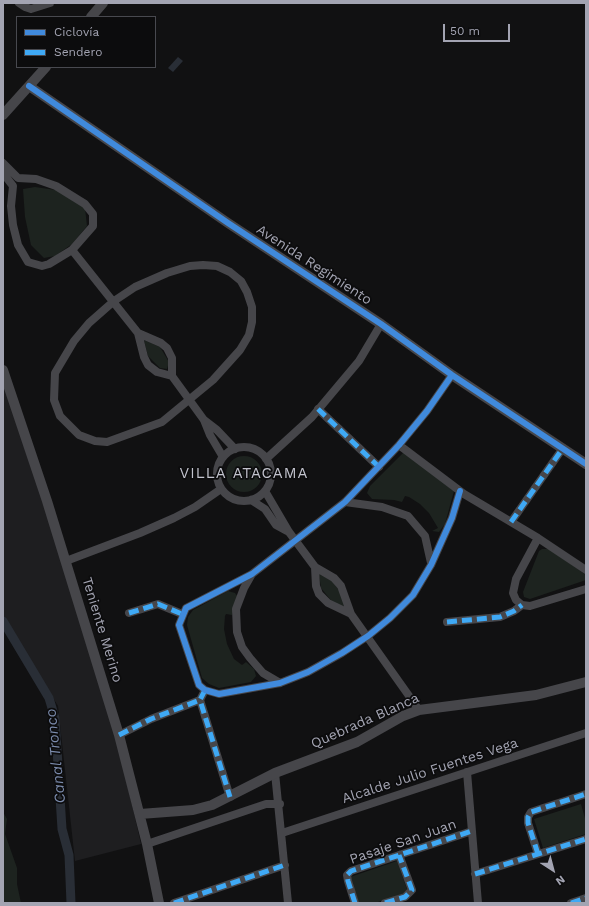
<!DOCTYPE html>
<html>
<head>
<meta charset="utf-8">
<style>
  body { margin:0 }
  #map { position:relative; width:589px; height:906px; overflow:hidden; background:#111112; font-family:"Work Sans",sans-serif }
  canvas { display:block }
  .frame { position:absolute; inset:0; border:4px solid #a3a4b2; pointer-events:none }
  .legend { position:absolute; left:16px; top:16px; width:140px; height:52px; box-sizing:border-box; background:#0c0c0d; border:1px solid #48494f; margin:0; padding:5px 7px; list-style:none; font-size:12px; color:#a3a4b2 }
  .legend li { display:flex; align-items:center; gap:8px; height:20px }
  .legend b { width:20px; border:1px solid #48494f }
  .north { position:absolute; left:533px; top:850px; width:40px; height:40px; -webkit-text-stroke:3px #0c0c0d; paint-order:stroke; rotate:144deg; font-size:11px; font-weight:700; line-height:16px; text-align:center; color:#a3a4b2 }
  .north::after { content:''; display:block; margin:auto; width:14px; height:18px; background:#a3a4b2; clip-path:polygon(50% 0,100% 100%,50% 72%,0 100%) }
  .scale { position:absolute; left:443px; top:24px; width:67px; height:18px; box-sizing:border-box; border:2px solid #a3a4b2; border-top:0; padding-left:5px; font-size:12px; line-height:14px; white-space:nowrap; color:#a3a4b2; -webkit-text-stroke:3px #0c0c0d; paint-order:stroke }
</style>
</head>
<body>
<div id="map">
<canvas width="589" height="906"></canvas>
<div class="frame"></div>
<ul class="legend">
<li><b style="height:5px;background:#408adc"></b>Ciclovía</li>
<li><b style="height:5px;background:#3fa9f5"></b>Sendero</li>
</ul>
<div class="north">N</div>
<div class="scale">50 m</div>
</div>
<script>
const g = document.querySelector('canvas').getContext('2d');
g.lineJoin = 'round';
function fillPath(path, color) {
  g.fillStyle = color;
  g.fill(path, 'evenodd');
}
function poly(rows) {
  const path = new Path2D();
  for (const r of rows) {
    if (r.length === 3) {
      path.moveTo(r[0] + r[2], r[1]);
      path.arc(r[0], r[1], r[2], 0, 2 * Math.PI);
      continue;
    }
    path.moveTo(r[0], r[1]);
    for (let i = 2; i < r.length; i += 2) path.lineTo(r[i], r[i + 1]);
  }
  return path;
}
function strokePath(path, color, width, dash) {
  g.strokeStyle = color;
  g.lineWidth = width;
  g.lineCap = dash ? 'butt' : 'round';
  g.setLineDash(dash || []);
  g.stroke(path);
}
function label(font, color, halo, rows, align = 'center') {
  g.font = font + ' "Work Sans",sans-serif';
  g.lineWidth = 3.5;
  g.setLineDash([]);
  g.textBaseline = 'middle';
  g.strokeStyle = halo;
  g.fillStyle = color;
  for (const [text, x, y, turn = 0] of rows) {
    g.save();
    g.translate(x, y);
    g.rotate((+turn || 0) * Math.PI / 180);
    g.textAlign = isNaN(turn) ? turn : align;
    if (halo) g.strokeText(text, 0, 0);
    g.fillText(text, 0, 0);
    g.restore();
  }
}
const built = poly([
  [3,381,44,502,116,735,141,844,75,861,58,706,3,616]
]);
const green = poly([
  [35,187,56,190,85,208,87,226,72,244,55,256,44,258,31,245,25,217,23,189],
  [144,340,160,347,169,362,167,369,160,368,148,356],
  [403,453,405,453,454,491,445,524,439,532,432,531,438,528,429,513,420,504,409,497,405,496,402,502,394,500,372,499,367,493,370,486],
  [244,474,18],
  [542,549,549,549,586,575,586,580,530,599,524,597,523,592,539,551],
  [319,574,332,581,344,597,345,608,334,604,321,588],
  [228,591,235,593,238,597,232,615,226,614,225,616,224,629,227,644,234,659,242,665,246,662,254,669,256,676,251,682,219,688,209,684,202,678,187,625,188,617,193,610],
  [581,804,586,822,586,834,543,848,534,819],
  [3,812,7,819,5,834,17,868,17,884,21,903,3,903],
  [397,861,408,892,375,903,359,903,350,877]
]);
const water = poly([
  [178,57,183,61,173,72,168,68]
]);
const canal = poly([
  [3,621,49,698,55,718,62,829,69,855,71,903]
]);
const minor = poly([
  [19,3,25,7,31,9,50,3],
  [3,163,18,178,36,179,56,186,85,204,93,214,93,226,72,250,49,264,42,266,28,262,18,245,13,225,11,206,13,186,3,173],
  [72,250,138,333,144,357,148,365,157,372,172,376],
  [203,265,217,266,230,272,241,281,247,292,252,307,252,322,249,335,240,350,213,380,162,422,107,442,95,441,79,435,60,416,54,400,55,373,74,341,89,323,114,301,135,287,167,273,190,266,203,265],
  [138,333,161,343,167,348,172,358,172,376,204,420,210,435,223,457],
  [452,375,427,411,399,445,345,502,252,574,186,608,179,625,199,685,205,690,219,694,280,683,308,672,342,653,368,636,390,618,413,595,431,565,452,518,460,491],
  [318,409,379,467],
  [204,420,217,430,235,449],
  [399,445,464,494,538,538,586,570],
  [244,474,27],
  [266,459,312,417,359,361,381,324],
  [265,491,289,532,315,567,334,578,341,586,351,614,419,710],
  [251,500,265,509,276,525,287,531],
  [345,502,382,507,408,516,425,536,431,563],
  [511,522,563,448],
  [66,561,140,533,174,518,195,507,221,489],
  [315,567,316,586,319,594,328,603,351,614],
  [252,574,244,588,236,609,237,632,242,647,250,658,263,673,280,683],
  [522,605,516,600,513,593,516,579,538,538],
  [129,613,158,604,182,614],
  [447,622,500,617,514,611,522,605,530,606,586,589],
  [205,690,200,700,230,797],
  [119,735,151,719,200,700],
  [467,772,478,903],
  [275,773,288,903],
  [282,833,586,733],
  [147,844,266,804,280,804],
  [538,854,528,823,528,817,531,812,586,794],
  [475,874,586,839],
  [174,903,285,865],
  [355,903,348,881,347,875,351,871,472,831],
  [385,903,405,897,412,890,399,855],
  [571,903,586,898]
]);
const tertiary = poly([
  [91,17,103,3],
  [29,86,228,223,381,324,452,375,586,464],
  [3,115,46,67],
  [3,370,47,501,119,735,147,844,159,903],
  [140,814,193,810,212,805,275,773,357,742,403,716,419,710,536,695,586,682]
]);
const quiet = poly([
  [318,409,379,467],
  [511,522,563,448],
  [129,613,158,604,182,614],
  [447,622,500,617,514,611,522,605],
  [205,690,200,700,230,797],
  [119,735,151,719,200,700],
  [538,854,528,823,528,817,531,812,586,794],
  [475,874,586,839],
  [174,903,285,865],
  [355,903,348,881,347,875,351,871,472,831],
  [385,903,405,897,412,890,399,855],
  [571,903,586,898]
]);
const cycleway = poly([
  [29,86,228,223,381,324,452,375,586,464],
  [452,375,427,411,399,445,345,502,252,574,186,608,179,625,199,685,205,690,219,694,280,683,308,672,342,653,368,636,390,618,413,595,431,565,452,518,460,491]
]);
const streetNames = [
  ["Avenida Regimiento",314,265,33],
  ["Teniente Merino",102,630,73],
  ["Quebrada Blanca",365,721,-24],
  ["Alcalde Julio Fuentes Vega",430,771,-18],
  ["Pasaje San Juan",403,842,-19]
];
const neighbourhoodNames = [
  ["VILLA ATACAMA",244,474]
];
const waterNames = [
  ["Canal Tronco",56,756,-96]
];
fillPath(built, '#1e1e20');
fillPath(green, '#1d231f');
fillPath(water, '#292e36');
strokePath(canal, '#292e36', 9);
strokePath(minor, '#46464a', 8);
strokePath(tertiary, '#46464a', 10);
strokePath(quiet, '#3fa9f5', 5, [10, 5]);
strokePath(cycleway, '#408adc', 6);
label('14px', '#a3a4b2', '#0c0c0d', streetNames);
g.letterSpacing = '1px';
label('15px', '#c3c4ce', '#0c0c0d', neighbourhoodNames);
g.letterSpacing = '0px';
label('italic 15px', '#7b8bac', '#0c0c0d', waterNames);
</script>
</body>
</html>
